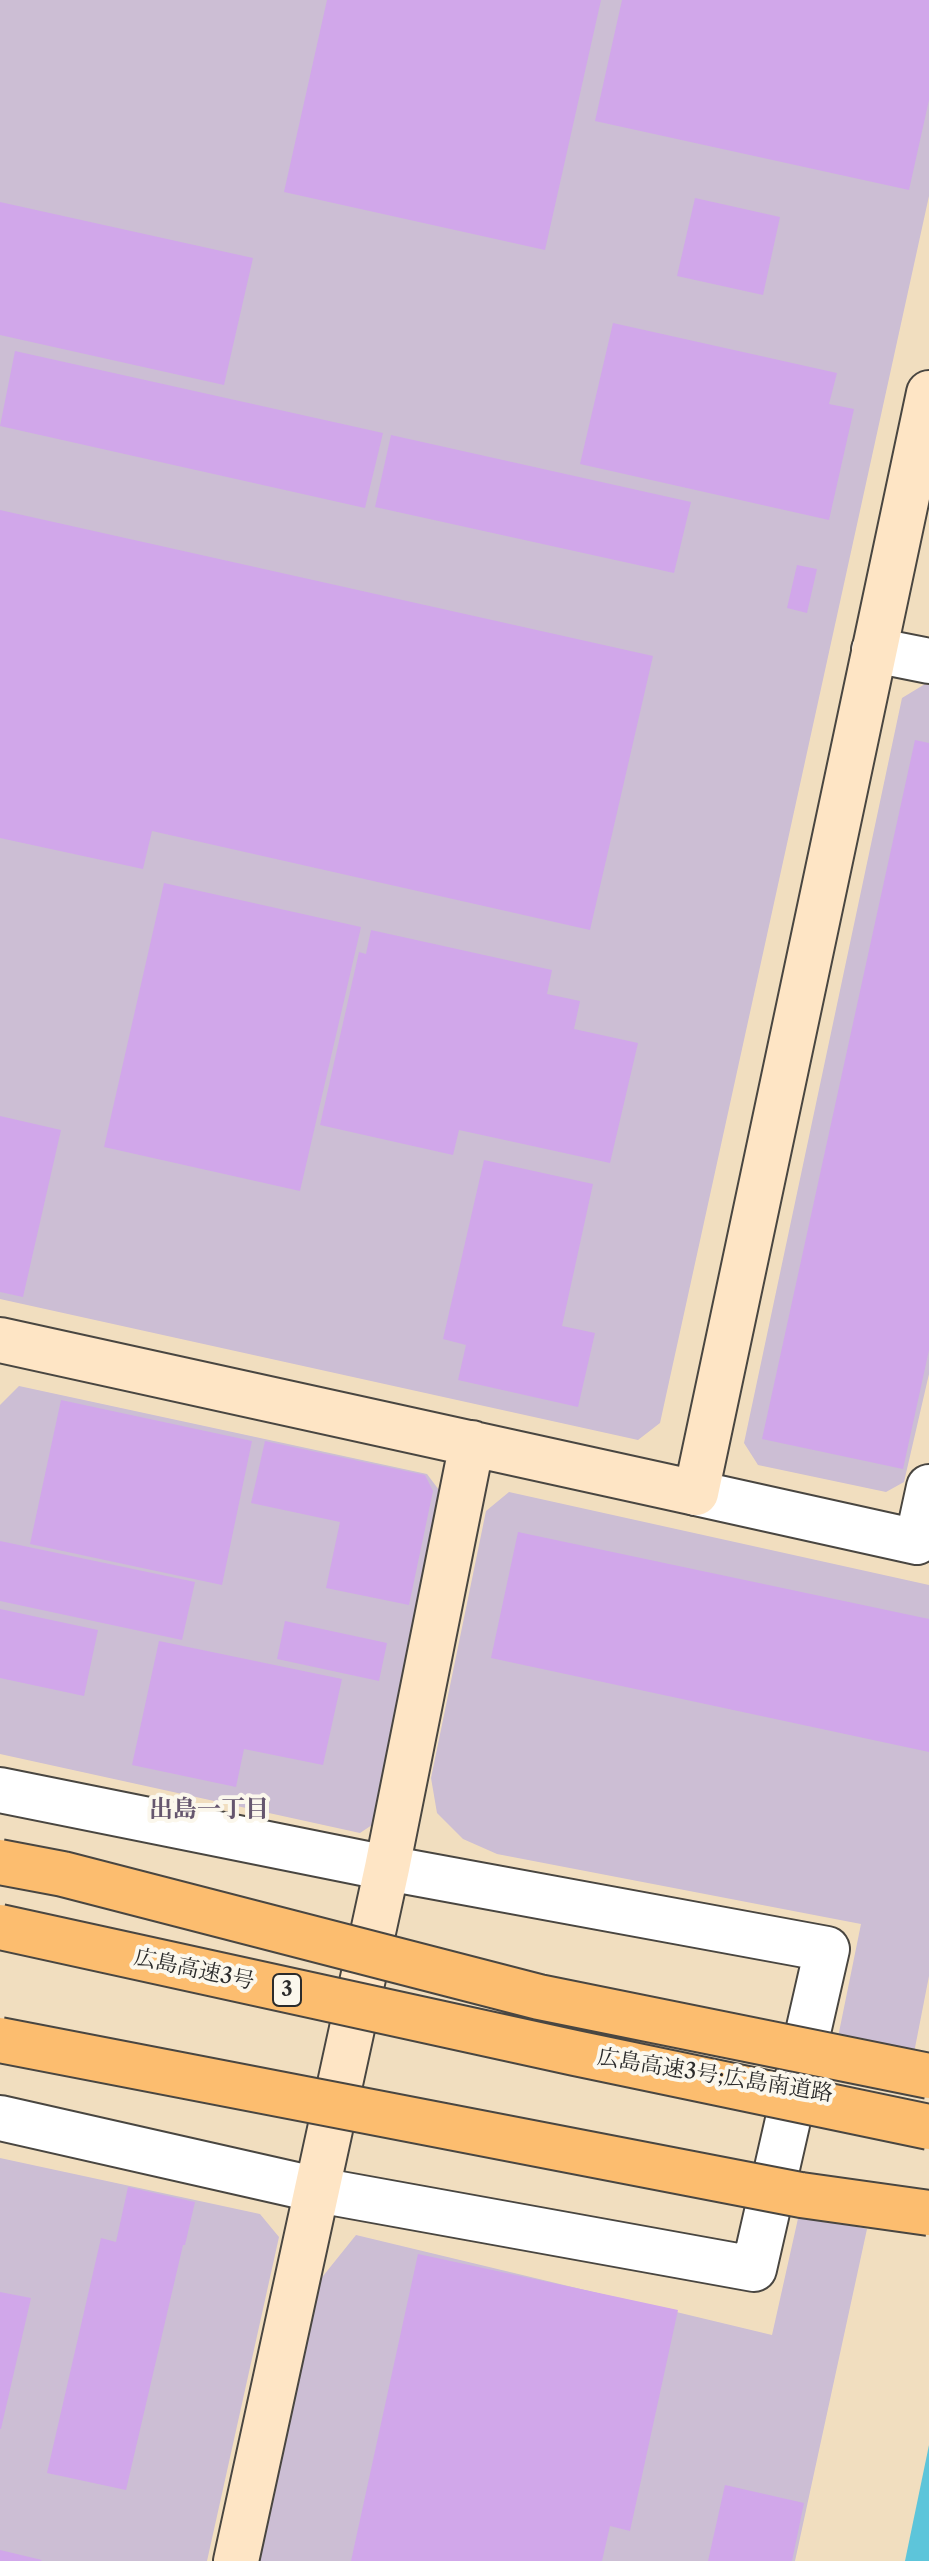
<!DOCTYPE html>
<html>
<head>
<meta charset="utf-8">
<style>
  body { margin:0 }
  canvas { display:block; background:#f1debf }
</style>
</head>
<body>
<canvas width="929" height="2561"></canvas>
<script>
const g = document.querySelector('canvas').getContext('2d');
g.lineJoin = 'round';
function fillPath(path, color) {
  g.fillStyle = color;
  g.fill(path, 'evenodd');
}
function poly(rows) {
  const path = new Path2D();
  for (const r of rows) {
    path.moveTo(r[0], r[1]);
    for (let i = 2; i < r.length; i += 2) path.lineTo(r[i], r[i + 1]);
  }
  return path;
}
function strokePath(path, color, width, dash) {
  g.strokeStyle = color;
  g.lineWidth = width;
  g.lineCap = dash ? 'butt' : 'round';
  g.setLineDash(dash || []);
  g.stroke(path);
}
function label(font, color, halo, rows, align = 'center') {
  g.font = font + ' "Libre Caslon Text","Noto Serif JP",serif';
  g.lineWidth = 8;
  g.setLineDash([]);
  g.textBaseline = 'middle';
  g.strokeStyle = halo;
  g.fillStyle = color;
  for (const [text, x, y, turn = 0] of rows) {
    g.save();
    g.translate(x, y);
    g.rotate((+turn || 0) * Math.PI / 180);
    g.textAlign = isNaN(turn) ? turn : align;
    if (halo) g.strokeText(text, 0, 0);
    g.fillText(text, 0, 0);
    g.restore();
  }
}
const industrial = poly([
  [0,0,929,0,929,196,660,1423,638,1440,0,1299],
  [925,684,929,685,929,1374,904,1482,886,1492,758,1465,744,1443,902,698],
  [19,1386,427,1474,439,1490,372,1825,360,1833,0,1754,0,1405],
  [509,1492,929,1585,929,1976,913,2058,837,2042,861,1924,497,1854,463,1839,437,1813,431,1778,486,1511],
  [0,2158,260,2214,279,2237,207,2561,0,2561],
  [799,2214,867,2229,795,2561,258,2561,319,2281,356,2235,772,2335]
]);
const water = poly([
  [929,2445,929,2561,905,2561]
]);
const building = poly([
  [327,0,601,0,545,250,284,192],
  [622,0,929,0,929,100,909,190,595,121],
  [695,198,780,217,763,295,677,276],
  [0,202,253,258,224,385,0,335],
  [613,323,837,373,829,404,854,409,829,520,580,464],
  [15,351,383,433,365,508,0,426],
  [391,435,691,502,674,573,375,507],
  [0,510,653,656,590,930,152,831,143,869,0,838],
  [797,565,817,569,807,613,787,608],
  [915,740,929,743,929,1350,903,1469,762,1439],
  [164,883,361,927,300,1191,104,1147],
  [371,930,552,970,547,994,580,1001,574,1029,638,1043,610,1163,459,1130,453,1155,320,1125,359,952,366,954],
  [0,1116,61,1130,23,1297,0,1292],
  [484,1160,593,1184,562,1326,595,1333,578,1407,458,1380,466,1345,443,1339],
  [61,1400,252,1441,222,1585,30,1544],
  [265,1441,425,1475,433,1491,409,1605,326,1588,340,1522,251,1503],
  [518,1532,929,1619,929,1752,491,1658],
  [0,1541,195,1582,182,1640,0,1601],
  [0,1609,98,1630,84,1696,0,1678],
  [285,1621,387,1643,379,1681,277,1659],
  [159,1641,342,1679,323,1765,244,1749,236,1787,132,1765],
  [128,2187,195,2202,185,2245,183,2245,126,2490,47,2473,101,2238,116,2242],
  [418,2254,678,2310,630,2531,610,2526,602,2561,351,2561],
  [0,2292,31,2298,1,2429,0,2429],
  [725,2485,804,2503,792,2561,708,2561],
  [0,2550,42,2560,41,2561,0,2561]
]);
const street = poly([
  [874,650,929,661],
  [696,1493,917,1542,929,1487],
  [0,1790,387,1868,827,1949,754,2269,318,2190,0,2118]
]);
const secondary = poly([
  [0,1340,696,1493,929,393],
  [236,2561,387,1868,472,1443]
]);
const highwayBridge = poly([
  [0,1862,63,1874,539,1997,929,2076],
  [0,1927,575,2053,929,2127],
  [0,2040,801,2195,929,2213]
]);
const shields = [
  [287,1990,28]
];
const shieldNames = [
  ["3",287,1990]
];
const streetNames = [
  ["広島高速3号",194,1970,12],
  ["広島高速3号;広島南道路",715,2076,9]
];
const neighbourhoodNames = [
  ["出島一丁目",209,1810]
];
fillPath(industrial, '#ccbed4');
fillPath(water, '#5dc5da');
fillPath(building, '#d1a7ea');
strokePath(street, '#494641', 48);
strokePath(secondary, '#494641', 48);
strokePath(street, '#fff', 44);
strokePath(secondary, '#fee5c5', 44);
strokePath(highwayBridge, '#494641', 48, []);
strokePath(highwayBridge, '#fcbd6f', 44);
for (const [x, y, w] of shields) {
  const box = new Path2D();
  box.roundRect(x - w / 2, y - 16, w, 32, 6);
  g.fillStyle = '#fbf7ec';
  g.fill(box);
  strokePath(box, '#2b2b2b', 2);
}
label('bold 20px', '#2b2b2b', null, shieldNames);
label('22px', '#2b2b2b', '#fbf7ec', streetNames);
label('bold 24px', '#65566e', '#fbf7ec', neighbourhoodNames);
</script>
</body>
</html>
